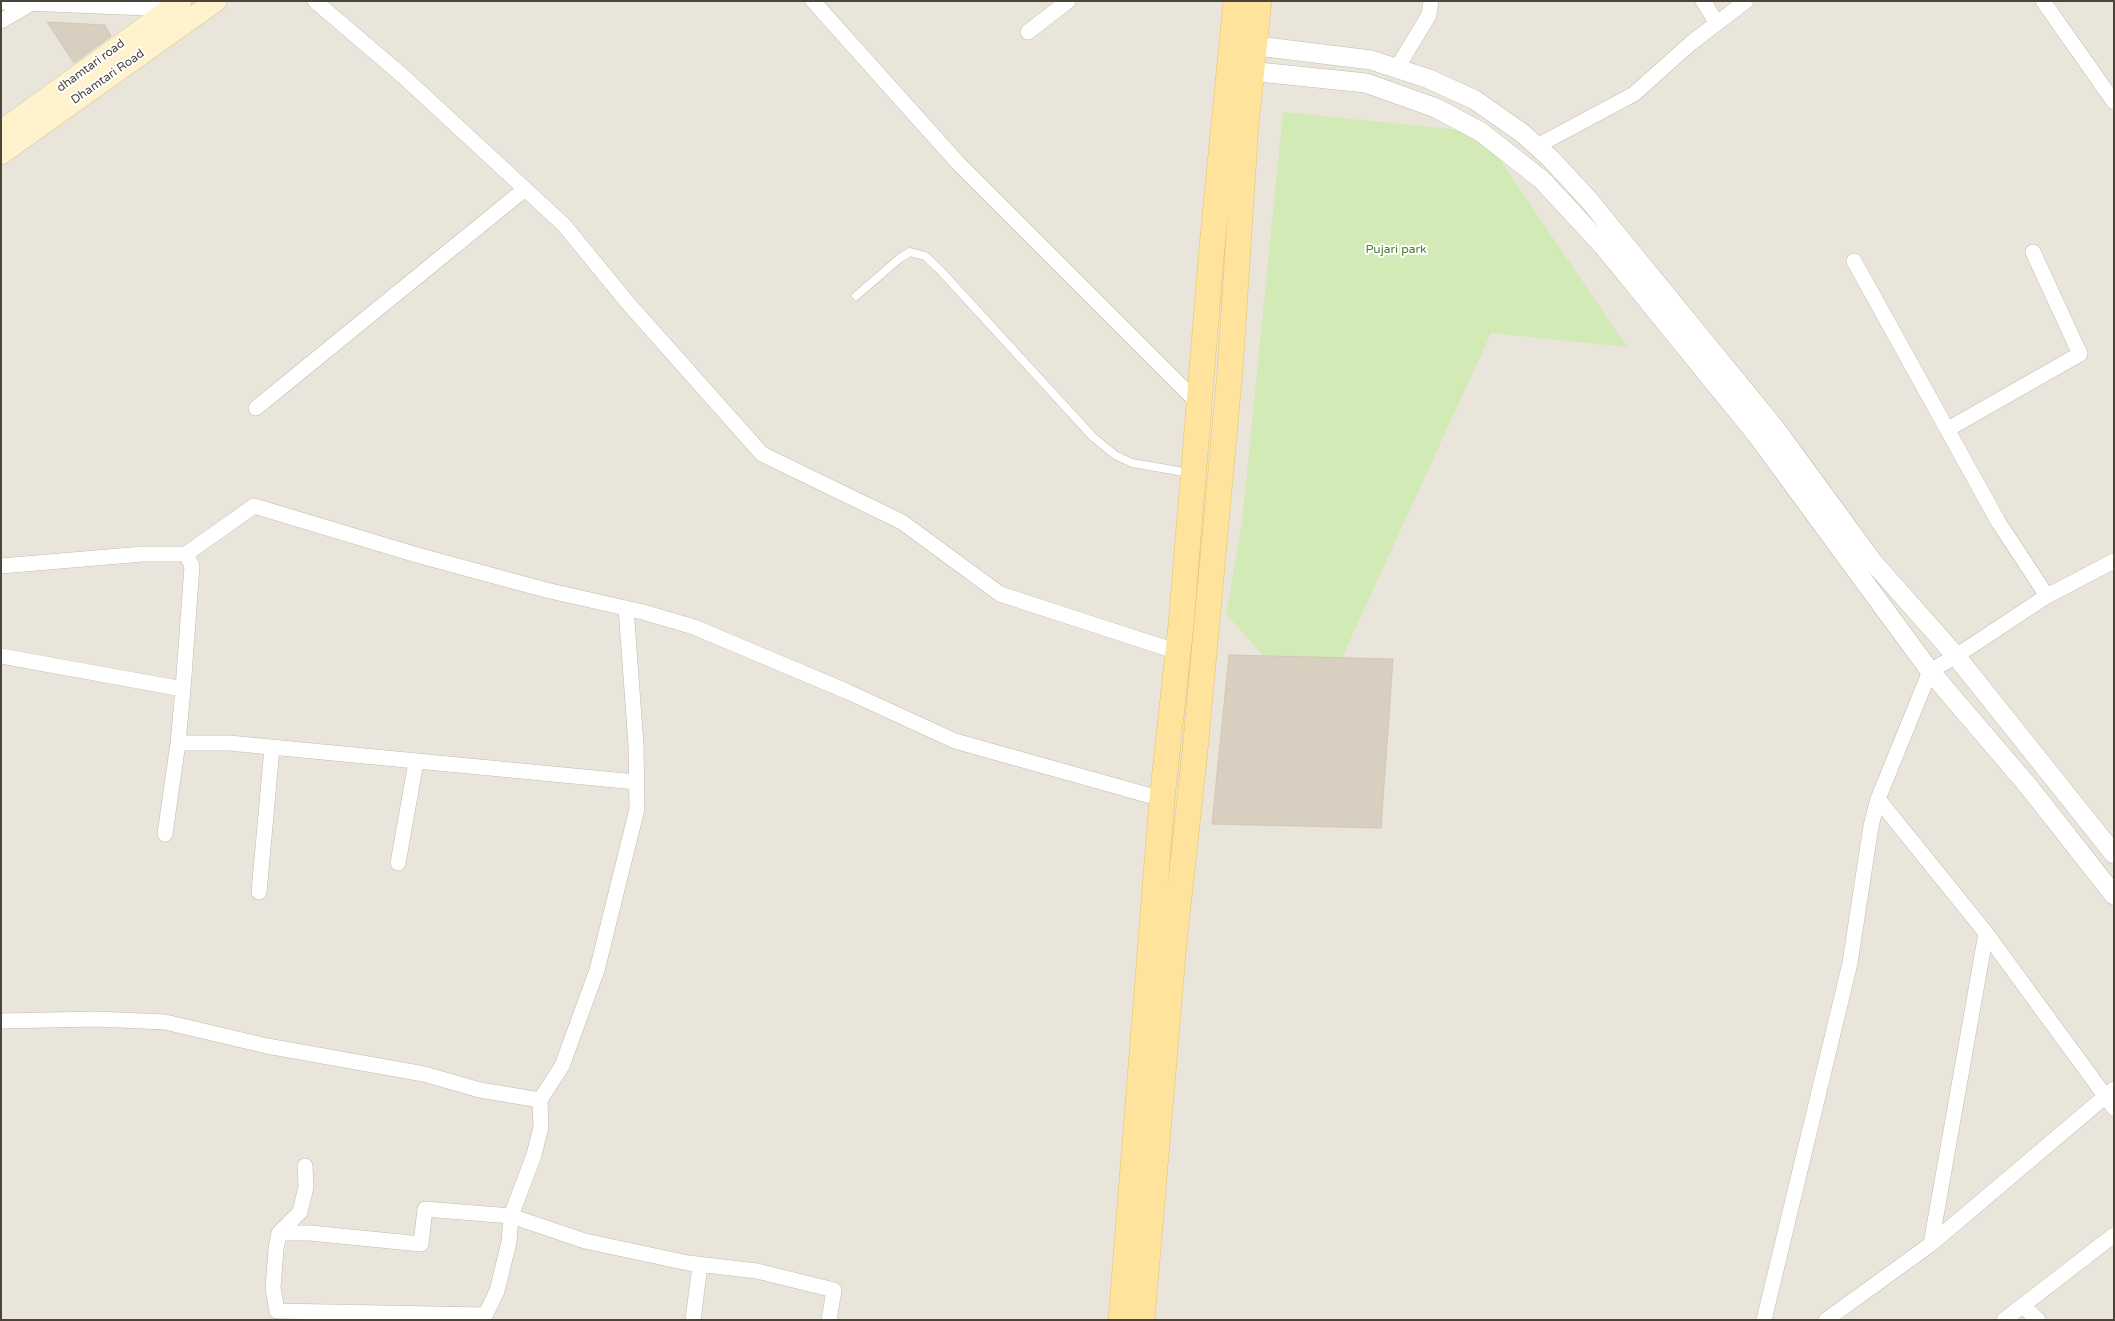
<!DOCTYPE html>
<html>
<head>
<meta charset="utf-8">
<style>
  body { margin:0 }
  #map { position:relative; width:2115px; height:1321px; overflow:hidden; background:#f6f3ec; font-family:"Varela Round",sans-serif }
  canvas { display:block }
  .frame { position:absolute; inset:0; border:2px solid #4b4439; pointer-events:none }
</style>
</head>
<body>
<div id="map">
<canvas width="2115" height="1321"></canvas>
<div class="frame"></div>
</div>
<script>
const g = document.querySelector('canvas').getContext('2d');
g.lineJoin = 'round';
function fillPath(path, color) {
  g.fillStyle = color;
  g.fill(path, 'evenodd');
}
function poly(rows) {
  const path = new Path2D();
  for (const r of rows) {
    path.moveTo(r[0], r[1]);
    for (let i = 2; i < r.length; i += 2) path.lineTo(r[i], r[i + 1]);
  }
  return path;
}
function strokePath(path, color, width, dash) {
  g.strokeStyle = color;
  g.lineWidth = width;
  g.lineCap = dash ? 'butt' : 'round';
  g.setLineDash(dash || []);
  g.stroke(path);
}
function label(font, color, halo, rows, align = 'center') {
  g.font = font + ' "Varela Round",sans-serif';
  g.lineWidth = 4;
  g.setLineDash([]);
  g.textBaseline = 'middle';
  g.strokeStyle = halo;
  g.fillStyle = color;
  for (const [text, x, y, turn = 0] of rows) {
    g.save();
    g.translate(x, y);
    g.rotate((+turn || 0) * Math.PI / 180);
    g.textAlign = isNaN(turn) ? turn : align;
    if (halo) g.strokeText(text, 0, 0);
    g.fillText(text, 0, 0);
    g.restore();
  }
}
const residential = poly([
  [1,1,2114,1,2114,1320,1,1320]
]);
const green = poly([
  [1283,112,1481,132,1627,347,1491,333,1316,714,1226,614,1242,523]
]);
const building = poly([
  [47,22,105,25,111,36,74,63,47,22],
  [1229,655,1393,659,1381,828,1212,824,1229,655]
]);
const service = poly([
  [856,296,900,258,910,252,925,256,940,270,1093,437,1115,455,1132,463,1190,473]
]);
const minor = poly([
  [315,1,404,77,564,225,627,302,762,454,902,522,1000,594,1178,652],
  [813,1,958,163,1198,403],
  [1703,1,1717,23],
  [2043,1,2114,102],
  [1,2,172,9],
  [1,21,32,3],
  [1028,32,1068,1],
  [1397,68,1429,15,1431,1],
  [1537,146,1634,94,1691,43,1746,1],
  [1854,261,1999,523,2047,596],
  [256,408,525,189],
  [1948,429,2080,354,2033,252],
  [1,566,143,554,186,554,254,506,417,555,546,590,643,612,694,627,846,691,955,741,1162,799],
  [1,656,183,689],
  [178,743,229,743,636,782],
  [1878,799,1986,933,2114,1108],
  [165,834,178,743,183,689,192,566,186,554],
  [398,863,416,762],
  [259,892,272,748],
  [1,1021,96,1019,165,1022,267,1046,424,1074,480,1090,540,1100],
  [305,1166,306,1187,300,1212,279,1233,276,1249,273,1288,277,1311,484,1315],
  [279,1233,310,1233,421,1244,425,1209,511,1216,585,1241,688,1263,757,1271,834,1290,829,1320],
  [1931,1244,1986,933],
  [2023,1306,2038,1320],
  [483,1320,497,1291,509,1242,511,1216,534,1155,541,1127,540,1100,562,1066,597,970,637,809,636,745,626,608],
  [693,1320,700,1265],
  [1764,1320,1850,963,1871,826,1878,799,1930,671,1956,656,2047,596,2114,561],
  [1826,1320,1931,1244,2114,1089],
  [2004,1320,2114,1235]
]);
const tertiary = poly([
  [1241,44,1371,60,1429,79,1475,100,1522,133,1550,158,1588,199,1775,428,1873,562,1956,656,2114,854],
  [1239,70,1366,83,1436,108,1481,132,1542,180,1604,247,1756,434,1930,671,2029,787,2114,895]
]);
const secondary = poly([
  [1,131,181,1],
  [1,154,216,1]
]);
const primary = poly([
  [1121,1320,1162,799,1181,625,1212,246,1236,1],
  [1142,1320,1174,943,1195,751,1230,371,1246,124,1259,1]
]);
const streetNames = [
  ["dhamtari road",91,66,-36],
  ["Dhamtari Road",108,77,-35]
];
const parkNames = [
  ["Pujari park",1396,250]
];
fillPath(residential, '#eae5da');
fillPath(green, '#d2eab5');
fillPath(building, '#d8cfc1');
strokePath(building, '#d3c7b4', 1);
strokePath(service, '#c2bbae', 9);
strokePath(minor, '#c2bbae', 16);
strokePath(tertiary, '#c2bbae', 20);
strokePath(secondary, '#d6c79b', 22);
strokePath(primary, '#e6c16a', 26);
strokePath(service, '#fff', 8);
strokePath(minor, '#fff', 15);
strokePath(tertiary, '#fff', 19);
strokePath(secondary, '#fff3cd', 21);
strokePath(primary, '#ffe39c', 25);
label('12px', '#4b4439', '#fff', streetNames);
label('12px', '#4a7f2a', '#fff', parkNames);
</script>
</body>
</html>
